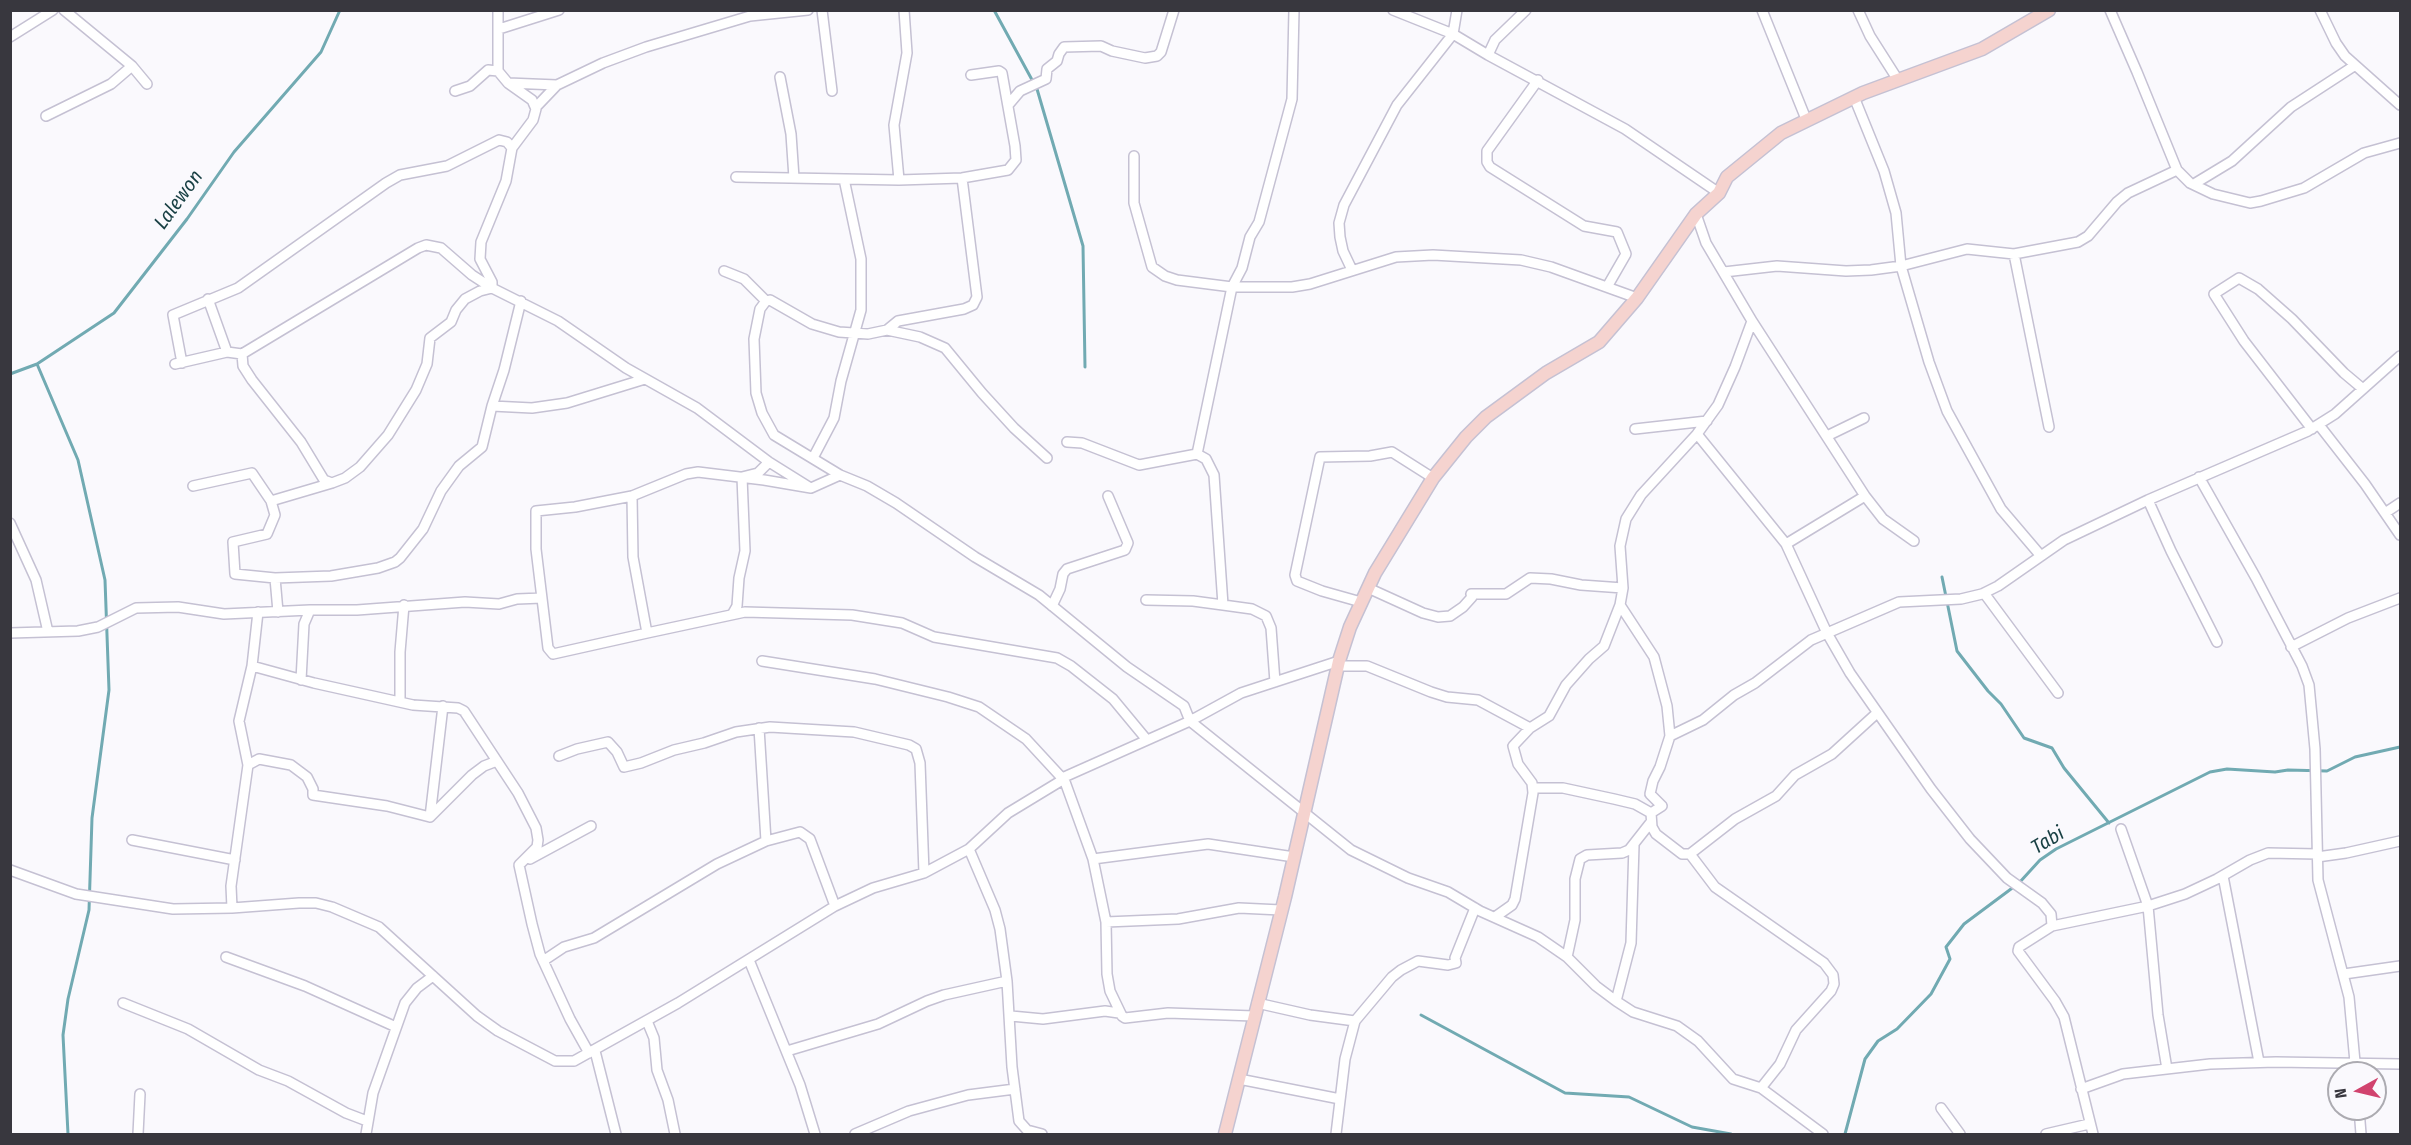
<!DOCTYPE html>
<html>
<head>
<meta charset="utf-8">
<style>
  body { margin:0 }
  #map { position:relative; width:2411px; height:1145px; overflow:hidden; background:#faf9fd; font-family:"Fira Sans Condensed",sans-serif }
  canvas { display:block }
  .frame { position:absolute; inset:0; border:12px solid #38373e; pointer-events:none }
  .north { position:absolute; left:2327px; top:1061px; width:60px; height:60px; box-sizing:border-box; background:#faf9fd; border:2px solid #acabb1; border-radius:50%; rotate:262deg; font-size:16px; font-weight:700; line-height:24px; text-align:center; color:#38373e }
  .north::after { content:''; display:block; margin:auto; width:21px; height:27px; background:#d1436e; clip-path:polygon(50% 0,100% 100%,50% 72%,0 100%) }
</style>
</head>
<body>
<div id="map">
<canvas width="2411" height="1145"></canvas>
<div class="frame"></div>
<div class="north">N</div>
</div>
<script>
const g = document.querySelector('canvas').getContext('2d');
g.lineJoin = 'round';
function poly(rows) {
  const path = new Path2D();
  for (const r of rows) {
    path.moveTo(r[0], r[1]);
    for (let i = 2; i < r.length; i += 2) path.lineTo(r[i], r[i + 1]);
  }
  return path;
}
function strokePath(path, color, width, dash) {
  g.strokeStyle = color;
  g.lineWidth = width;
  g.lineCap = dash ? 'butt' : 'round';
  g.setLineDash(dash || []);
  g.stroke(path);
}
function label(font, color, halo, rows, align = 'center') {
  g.font = font + ' "Fira Sans Condensed",sans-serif';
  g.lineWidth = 4.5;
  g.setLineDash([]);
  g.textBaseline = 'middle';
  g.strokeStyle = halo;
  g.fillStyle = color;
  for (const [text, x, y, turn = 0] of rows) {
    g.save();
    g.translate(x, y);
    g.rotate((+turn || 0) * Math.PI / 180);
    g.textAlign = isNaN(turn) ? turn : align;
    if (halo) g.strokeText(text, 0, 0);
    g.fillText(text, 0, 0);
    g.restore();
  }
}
const stream = poly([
  [994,10,1037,89,1083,246,1085,367],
  [37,364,78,460,105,580,109,690,92,818,89,910,68,999,63,1035,68,1134],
  [10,374,37,364,114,313,187,219,234,152,321,52,340,10],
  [1942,577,1957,651,1988,691,2001,704,2024,738,2052,748,2064,768,2109,823],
  [1421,1015,1565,1093,1629,1097,1692,1127,1731,1134],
  [1845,1134,1865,1059,1878,1041,1897,1029,1931,994,1950,959,1946,947,1964,924,2019,883,2040,860,2056,849,2210,772,2227,769,2275,772,2288,770,2327,771,2355,757,2400,747]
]);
const street = poly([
  [64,10,132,66,147,84],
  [822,10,832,91],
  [1393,10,1453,34,1488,55,1625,129,1719,193],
  [1762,10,1806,119],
  [1858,10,1870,36,1898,80],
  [2110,10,2137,72,2177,170,2190,183,2213,194,2250,203,2261,201,2304,188,2364,153,2400,143],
  [2320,10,2336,43,2345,56,2400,105],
  [499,29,559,10],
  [10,37,53,10],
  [1488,55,1495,40,1526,10],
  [498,71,508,83,532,100,536,109,533,120,512,148,506,181,481,242,480,259,492,282,492,288,558,321,626,368,697,408,769,462,809,487],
  [780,77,791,134,794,178],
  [1538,80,1487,151,1487,162,1490,167,1584,226,1617,232,1626,254,1607,287],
  [508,83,557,85],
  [455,91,470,86,488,70,498,71,498,10],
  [1854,97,1884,171,1896,213,1901,266,1929,362,1947,411,2001,509,2041,556],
  [1009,104,1020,91,1046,79,1047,69,1057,61,1059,54,1064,47,1101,46,1112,51,1145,58,1157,56,1161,52,1174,10],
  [536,107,557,85,603,63,646,47,750,16,808,10],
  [46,116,111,84,132,66],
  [1134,156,1134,203,1152,267,1165,276,1177,280,1232,287,1242,268,1250,237,1259,222,1292,99,1294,10],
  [736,177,899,180,962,178,1008,170,1016,160,1015,146,1002,73,999,71,971,75],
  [899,180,894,125,907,53,904,10],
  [2194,184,2232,161,2291,107,2354,66],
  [1696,214,1706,243,1752,321,1735,367,1718,405,1697,434,1786,544,1827,633,1850,673,1931,789,1970,839,2007,878,2042,903,2051,914,2052,926,2019,947,2018,951,2055,1001,2064,1017,2093,1134],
  [2014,254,2049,427],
  [1352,270,1343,251,1340,237,1339,223,1344,205,1397,105,1453,34,1457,10],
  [724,271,744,279,766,301,770,300,812,324,839,332,868,334,887,330,898,321,964,309,973,305,977,297,962,178],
  [1724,272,1777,266,1846,271,1871,270,1901,266,1967,249,2014,254,2078,242,2088,236,2117,202,2128,193,2177,170],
  [208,299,227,352],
  [766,301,760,309,754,339,756,393,762,413,774,435,840,475,867,486,896,503,975,557,1039,595,1127,667,1184,706,1190,721,1351,850,1408,878,1448,892,1480,911,1538,937,1567,957,1596,986,1616,1001,1633,1012,1677,1026,1698,1041,1733,1079,1761,1088,1823,1134],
  [1752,321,1865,496,1786,544],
  [887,330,920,337,945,348,982,393,1014,428,1047,458],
  [182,363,173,315,238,288,386,183,400,175,447,166,499,140,507,142,512,148],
  [175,364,227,352,242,354],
  [492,406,504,370,521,301],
  [2319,425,2365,484,2400,535],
  [1635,429,1707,421],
  [2312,429,2244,341,2214,294,2239,278,2258,289,2292,319,2344,373,2363,389],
  [1827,436,1864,418],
  [1067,442,1082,443,1139,465,1197,454],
  [813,458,834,418,841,381,861,310,861,259,844,179],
  [2199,477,2256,578,2302,666,2309,685,2315,749,2318,880,2349,997,2356,1073],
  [193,486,252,473,271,501,332,483,345,478,360,467,388,435,416,390,427,364,430,338,451,322,456,310,465,299,480,291,492,288,472,275,441,248,426,245,418,248,242,354,243,366,252,380,301,442,324,480,332,483],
  [632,496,633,557,647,633,553,654,548,648,536,549,536,511,575,507,632,496,686,474,698,472,764,480,811,488,840,475],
  [1865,496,1883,519,1914,541],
  [2148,500,2171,551,2217,642],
  [271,501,275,515,267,534,233,542,235,574,275,578],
  [2385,513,2400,503],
  [10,523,36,580,48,632],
  [1368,588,1423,613,1438,617,1450,616,1463,607,1472,597,1471,594,1506,594,1530,578,1551,579,1581,585,1623,588],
  [1984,593,2058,693],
  [1146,600,1193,601,1223,605,1252,609,1266,616,1271,628,1275,682],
  [1361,602,1322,591,1297,581,1295,575,1320,457,1370,456,1392,452,1433,478],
  [1223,605,1214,475,1206,459,1197,454,1232,287,1292,287,1310,284,1396,257,1433,255,1521,260,1551,267,1637,298],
  [1052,606,1060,589,1063,574,1067,569,1125,550,1128,543,1108,496],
  [310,610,357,610,465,602,499,604,517,599,542,598],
  [278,612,275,578,331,576,378,568,395,562,400,558,423,529,441,491,459,466,482,447,492,406,532,408,567,403,645,379],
  [733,613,737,606,739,578,745,551,742,477,758,473,769,462],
  [10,633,78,631,98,627,136,608,178,607,224,614,310,610,304,624,301,680],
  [647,633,745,612,852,615,902,623,934,637,1057,658,1071,666,1113,699,1147,740],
  [2291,647,2348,618,2400,598],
  [762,661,875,679,948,697,979,707,1026,739,1062,778],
  [252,666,258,612],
  [400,702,400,652,404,605],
  [759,728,766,841],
  [1670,736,1703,720,1734,695,1755,683,1811,640,1899,602,1961,599,1982,594,1998,586,2064,540,2148,500,2308,431,2335,414,2400,356],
  [559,756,577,749,608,742,617,752,624,767,641,763,674,750,704,743,736,732,770,727,854,732,909,745,916,749,920,763,924,873],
  [248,765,259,759,291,765,307,777,313,789,313,795,387,806,430,817,472,775,484,766,497,761],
  [1064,779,1093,859,1106,922],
  [1534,788,1563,788,1614,799,1635,804,1651,813,1662,806,1650,794,1653,781,1660,767,1670,736,1667,706,1654,657,1620,605],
  [1651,813,1652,827,1656,834,1682,854,1690,854,1735,819,1776,796,1795,775,1832,754,1877,713],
  [430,817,443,706],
  [2121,829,2148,906,2158,1015,2167,1069],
  [132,840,235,860],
  [969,849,995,910,1000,929,1007,981,1012,1067,1019,1121,1027,1130,1042,1134],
  [1690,854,1715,887,1824,963,1833,975,1834,984,1831,991,1796,1030,1780,1064,1761,1088],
  [2317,857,2346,853,2400,841],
  [530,859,591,826],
  [1093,859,1208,844,1294,857],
  [10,870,76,894,173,909,232,908,299,903,316,903,332,907,379,927,477,1016,498,1031,555,1061,574,1061,678,1003,835,906,873,888,924,873,969,849,1008,813,1064,779,1062,778,1190,721,1241,693,1339,661,1343,666,1367,666,1431,692,1447,697,1478,700,1530,728],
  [2223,876,2259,1062],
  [232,908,231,886,248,765,239,721,252,666,314,683,413,705,458,708,464,711,518,793,536,828,538,840,537,847,519,865,532,924,540,954,570,1019,589,1053],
  [1495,917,1512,905,1515,899,1533,793,1532,783,1518,764,1513,746,1530,728,1549,716,1566,685,1589,659,1604,646,1620,605,1623,588,1620,546,1626,519,1641,495,1697,434],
  [2052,926,2148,906,2185,894,2217,879,2250,860,2268,853,2317,854],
  [226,957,305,986,396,1027],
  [1567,957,1575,920,1575,879,1580,859,1587,855,1622,853,1629,850,1651,822],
  [749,960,800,1085,815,1134],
  [543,961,564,947,594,938,717,864,766,841,800,832,810,839,835,906],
  [2344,974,2400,966],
  [1616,1001,1631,943,1634,845],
  [123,1003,188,1029,259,1070,288,1081,346,1113,367,1121],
  [1257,1003,1310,1015,1355,1021],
  [1011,1016,1043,1019,1105,1011,1119,1013],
  [1254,1016,1168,1013,1125,1018,1122,1016,1110,991,1107,974,1106,922,1178,919,1239,908,1281,910],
  [647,1021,654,1038,657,1070,668,1100,675,1134],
  [595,1051,616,1134],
  [787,1051,878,1024,927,1001,944,995,1007,981],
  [1239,1079,1340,1099],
  [2081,1089,2123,1074,2210,1064,2276,1062,2400,1064],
  [1941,1108,1960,1134],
  [2359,1109,2361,1134],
  [138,1134,140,1094],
  [366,1134,373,1093,405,1003,417,988,433,976],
  [855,1134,909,1111,968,1095,1015,1089],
  [1336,1134,1345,1059,1355,1021,1392,977,1401,970,1418,961,1448,965,1456,963,1455,958,1475,908],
  [2046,1134,2089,1124]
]);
const secondary = poly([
  [1225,1134,1285,897,1339,661,1350,627,1375,573,1433,478,1466,437,1486,417,1546,373,1599,342,1637,298,1696,214,1719,193,1727,177,1781,133,1863,93,1982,49,2049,10]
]);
const waterNames = [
  ["Lalewon",179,200,-54],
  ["Tabi",2048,841,-31]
];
strokePath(stream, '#71aab2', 3);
strokePath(street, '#c5c1d3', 12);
strokePath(secondary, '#c5c1d3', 15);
strokePath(street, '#fff', 9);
strokePath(secondary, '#f5d3cf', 12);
label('italic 20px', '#183f43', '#faf9fd', waterNames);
</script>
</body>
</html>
